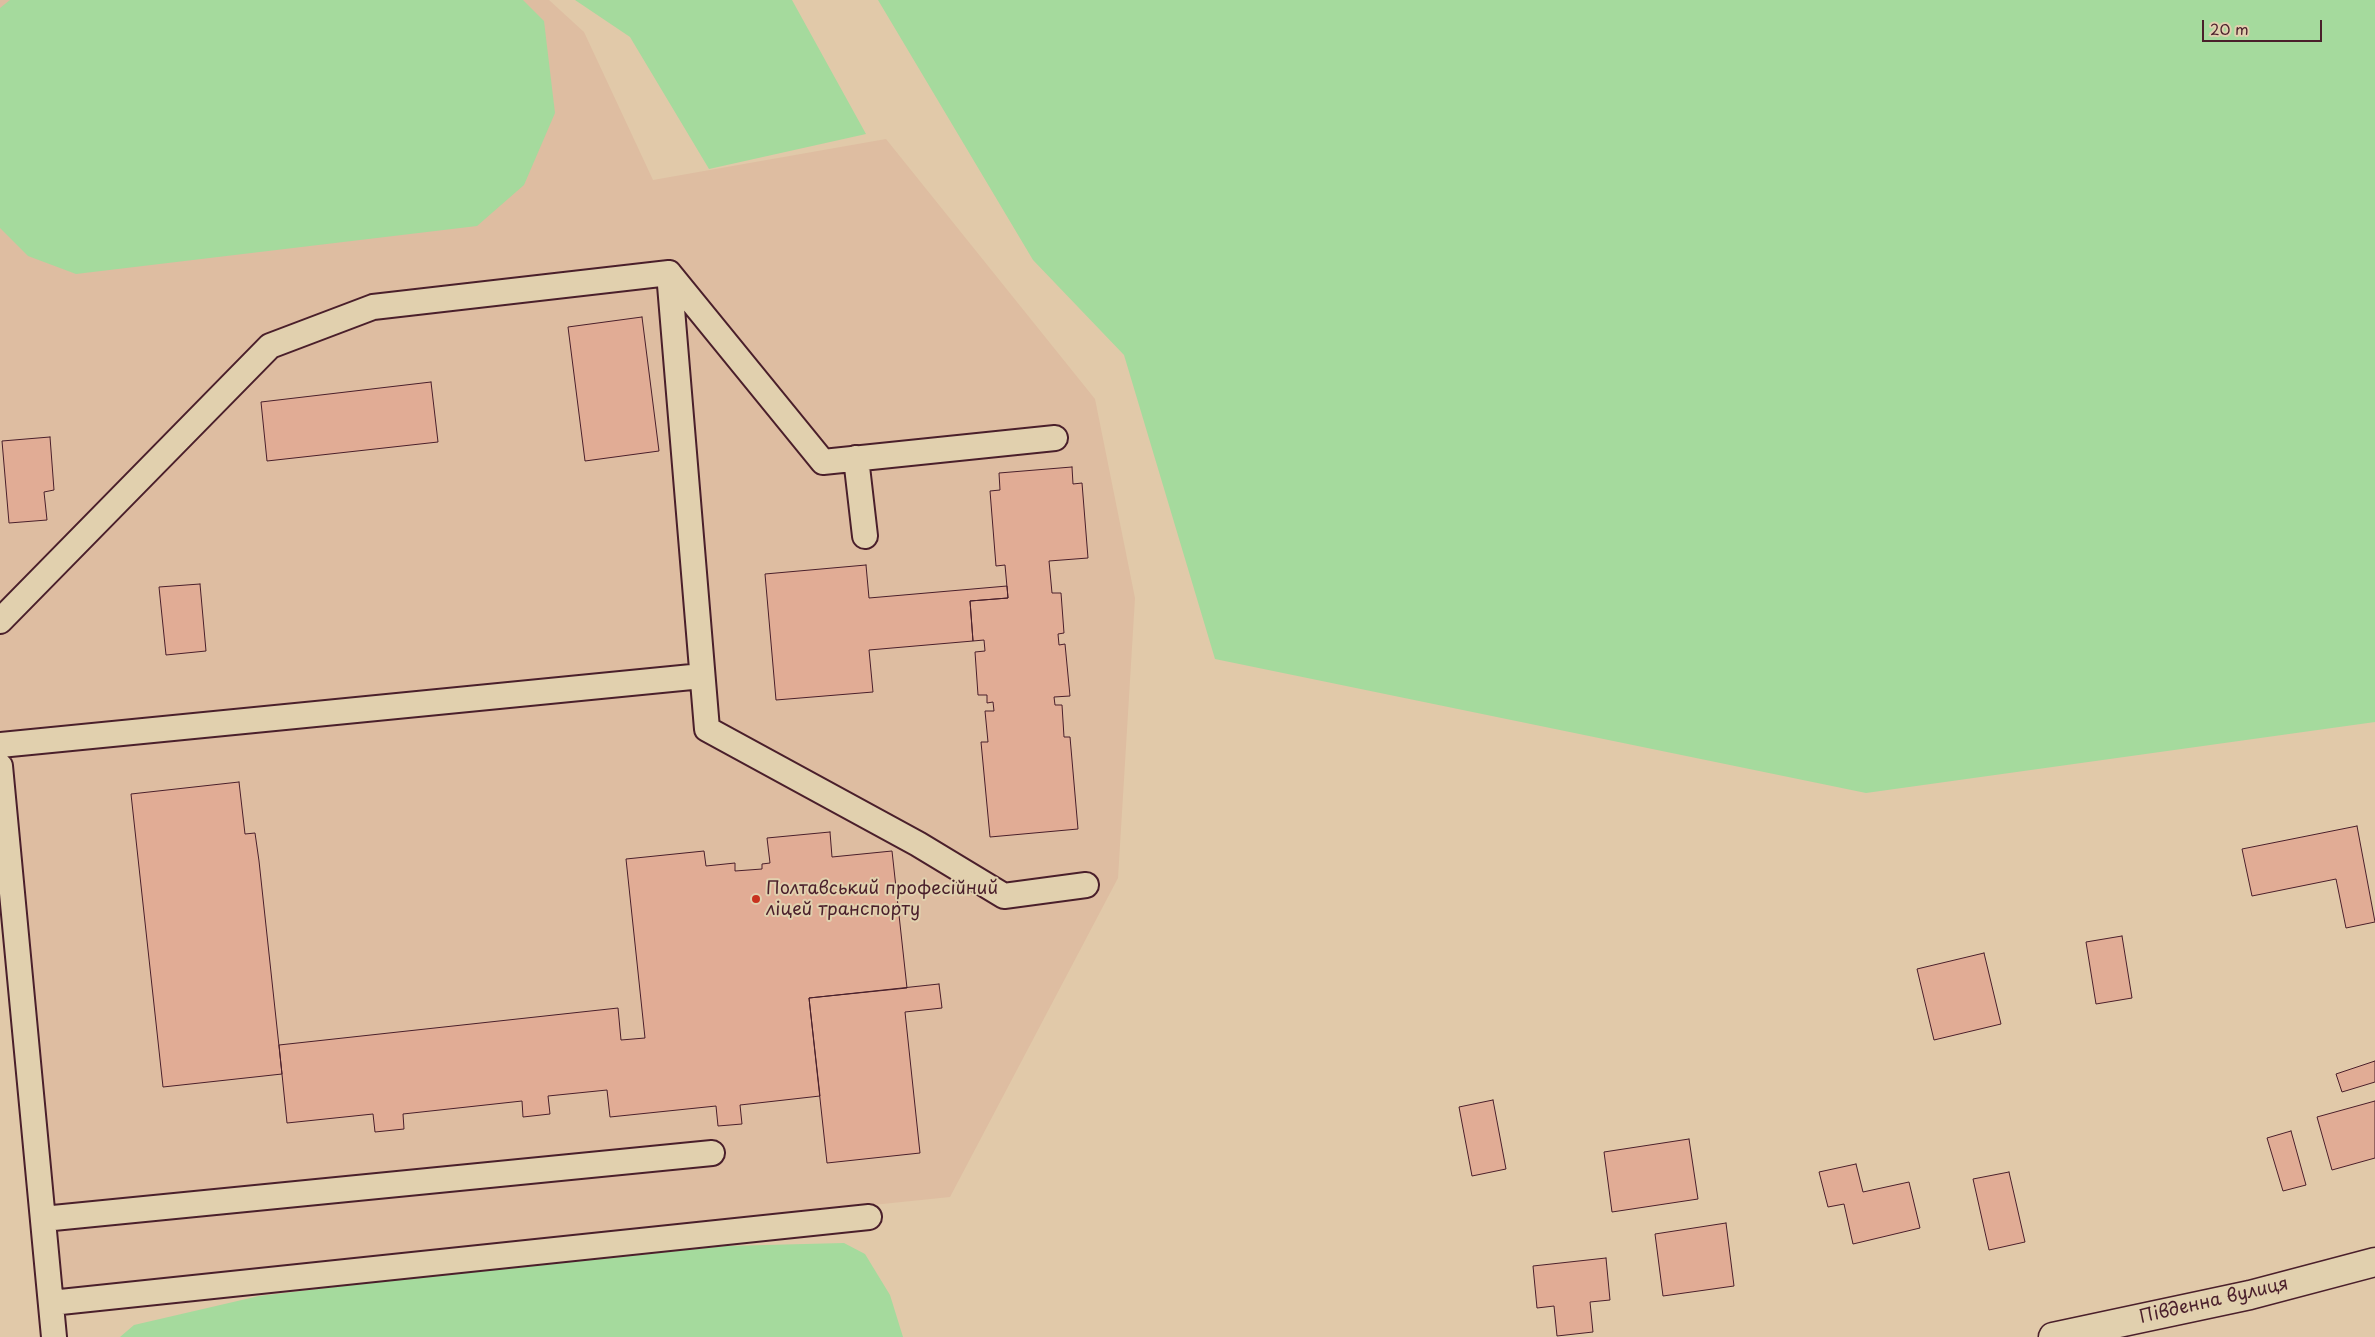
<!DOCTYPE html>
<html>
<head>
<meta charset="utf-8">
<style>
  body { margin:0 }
  #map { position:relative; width:2375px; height:1337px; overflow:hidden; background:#e1c9a9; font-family:"Playpen Sans",sans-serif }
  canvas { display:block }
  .scale { position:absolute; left:2202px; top:20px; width:120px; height:22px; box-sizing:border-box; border:2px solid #4a1f2b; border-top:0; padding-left:6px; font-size:15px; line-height:18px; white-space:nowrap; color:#4a1f2b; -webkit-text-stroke:4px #e1d0ae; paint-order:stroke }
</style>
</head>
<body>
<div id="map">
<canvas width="2375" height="1337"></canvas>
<div class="scale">20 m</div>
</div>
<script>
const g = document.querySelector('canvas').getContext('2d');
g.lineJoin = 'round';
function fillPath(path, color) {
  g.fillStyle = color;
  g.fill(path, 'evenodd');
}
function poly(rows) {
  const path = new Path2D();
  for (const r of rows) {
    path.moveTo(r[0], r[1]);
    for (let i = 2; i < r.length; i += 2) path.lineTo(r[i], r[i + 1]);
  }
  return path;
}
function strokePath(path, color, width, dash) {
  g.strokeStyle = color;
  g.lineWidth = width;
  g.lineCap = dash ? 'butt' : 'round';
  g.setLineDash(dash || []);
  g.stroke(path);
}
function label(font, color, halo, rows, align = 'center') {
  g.font = font + ' "Playpen Sans",sans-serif';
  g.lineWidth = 4;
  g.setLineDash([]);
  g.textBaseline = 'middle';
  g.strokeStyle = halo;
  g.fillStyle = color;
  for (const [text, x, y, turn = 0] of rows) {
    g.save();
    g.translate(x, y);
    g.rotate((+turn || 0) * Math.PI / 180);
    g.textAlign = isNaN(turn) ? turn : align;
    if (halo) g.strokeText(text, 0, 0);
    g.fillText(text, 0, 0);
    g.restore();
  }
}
const built = poly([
  [0,0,549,0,584,32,653,180,886,139,1095,399,1135,598,1118,878,950,1197,39,1291,0,872]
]);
const green = poly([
  [10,0,523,0,544,21,555,113,524,185,477,226,76,274,28,256,0,228,0,8],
  [575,0,792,0,866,134,709,169,630,37],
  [878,0,2375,0,2375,722,1866,793,1215,659,1124,355,1033,260],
  [844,1243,865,1254,890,1295,903,1337,120,1337,134,1325,259,1296,393,1280,726,1246]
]);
const building = poly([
  [642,317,659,451,585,461,568,327,642,317],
  [431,382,438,442,267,461,261,402,431,382],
  [50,437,54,490,44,492,47,520,9,523,2,441,50,437],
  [1072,467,1073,484,1082,483,1088,558,1049,561,1052,593,1061,593,1064,633,1058,634,1059,645,1065,644,1070,696,1054,697,1055,705,1062,705,1064,737,1070,737,1078,829,990,837,981,742,988,742,985,711,994,711,993,702,987,703,987,695,978,695,975,652,985,651,984,640,973,641,970,601,1008,598,1005,565,996,566,990,491,1000,490,999,473,1072,467],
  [866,565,869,598,1007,586,1008,598,970,601,973,641,869,650,873,692,776,700,765,574,866,565],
  [200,584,206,651,166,655,159,587,200,584],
  [239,782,245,834,255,833,259,861,282,1074,163,1087,131,794,239,782],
  [2357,826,2375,922,2346,928,2336,879,2252,896,2242,849,2357,826],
  [830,832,832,857,892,851,907,988,809,998,820,1096,740,1105,742,1124,718,1126,716,1106,610,1117,607,1090,548,1096,550,1114,523,1117,522,1101,403,1114,404,1129,375,1132,373,1114,287,1123,279,1045,618,1008,621,1040,645,1038,626,859,704,851,706,866,735,863,735,871,762,869,762,864,770,863,767,838,830,832],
  [2122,936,2132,998,2096,1004,2086,942,2122,936],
  [1984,953,2001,1024,1934,1040,1917,969,1984,953],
  [939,984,942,1008,905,1012,920,1153,827,1163,809,998,939,984],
  [2375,1061,2375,1082,2342,1092,2336,1074,2375,1061],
  [1493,1100,1506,1169,1472,1176,1459,1107,1493,1100],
  [2375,1101,2375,1158,2332,1170,2317,1117,2375,1101],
  [2291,1131,2306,1185,2283,1191,2267,1138,2291,1131],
  [1689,1139,1698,1199,1612,1212,1604,1152,1689,1139],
  [1856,1164,1863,1192,1909,1182,1920,1228,1853,1244,1844,1204,1828,1207,1819,1172,1856,1164],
  [2009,1172,2025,1242,1989,1250,1973,1179,2009,1172],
  [1726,1223,1734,1286,1663,1296,1655,1234,1726,1223],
  [1606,1258,1610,1300,1590,1302,1593,1332,1557,1336,1554,1306,1537,1308,1533,1266,1606,1258]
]);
const lane = poly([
  [669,273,823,462,1055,438],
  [856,458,865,536],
  [0,621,270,346,373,307,669,273,707,729,918,844,1004,896,1086,885],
  [0,745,702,676],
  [0,766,54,1337],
  [43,1219,712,1153],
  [51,1303,869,1217]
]);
const street = poly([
  [2053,1337,2250,1295,2375,1262]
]);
const markers = [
  [756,899,5,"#c8321e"]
];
const poiNames = [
  ["Полтавський професійний",766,889],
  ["ліцей транспорту",766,910]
];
const streetNames = [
  ["Південна вулиця",2214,1301,-13]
];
fillPath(built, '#debda1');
fillPath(green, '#a5da9d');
fillPath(building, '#e1ac95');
strokePath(building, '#4a1f2b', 1);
strokePath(lane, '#4a1f2b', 28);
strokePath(street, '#4a1f2b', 31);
strokePath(lane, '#e1d0ae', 24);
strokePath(street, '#e1d0ae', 28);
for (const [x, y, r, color] of markers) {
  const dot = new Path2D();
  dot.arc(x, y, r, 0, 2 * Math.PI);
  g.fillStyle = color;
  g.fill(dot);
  strokePath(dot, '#e1d0ae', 2);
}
label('18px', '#4a1f2b', '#e1d0ae', poiNames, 'left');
label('18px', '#4a1f2b', '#e1d0ae', streetNames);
</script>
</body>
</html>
